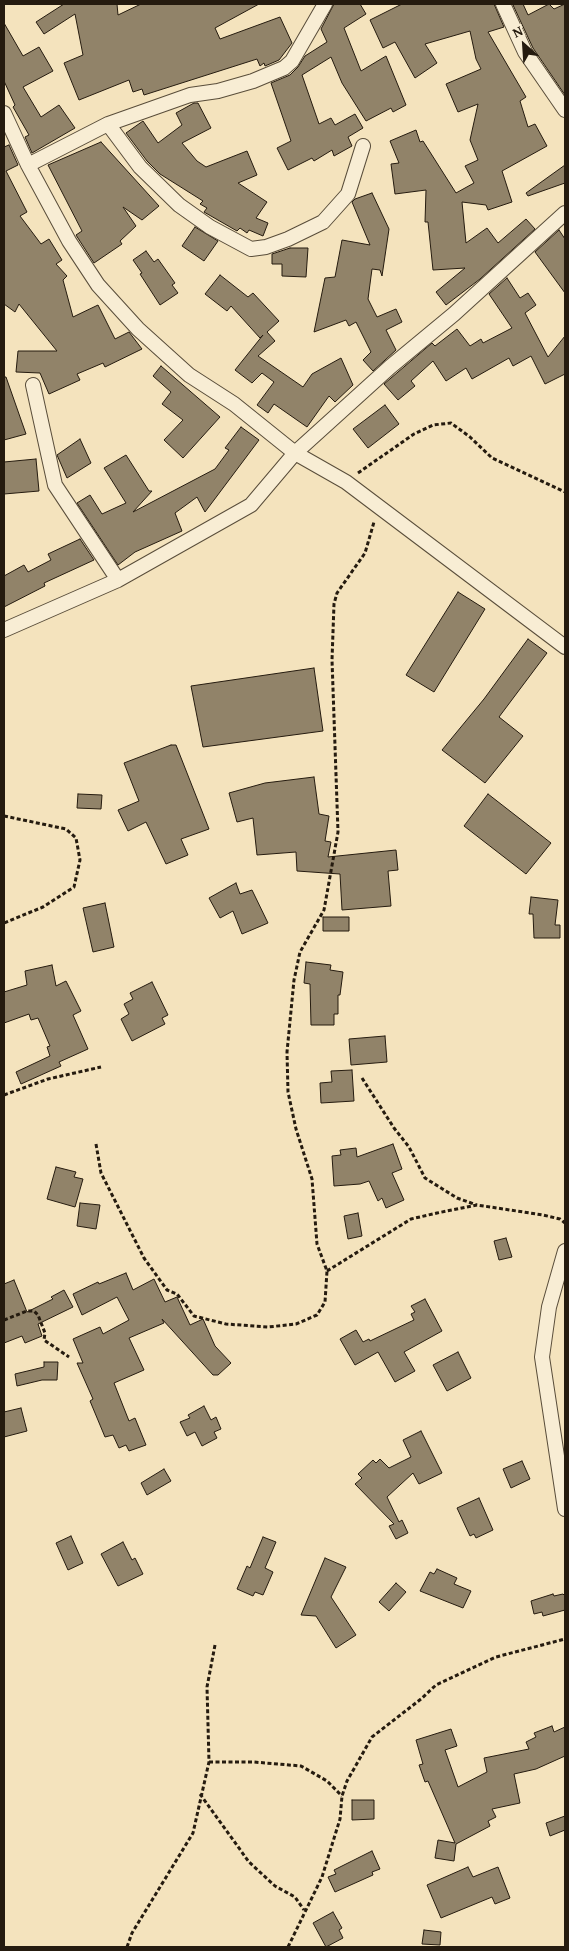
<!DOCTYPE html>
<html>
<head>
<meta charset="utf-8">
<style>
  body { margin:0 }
  #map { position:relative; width:569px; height:1951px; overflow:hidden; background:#f4e3bd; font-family:"Gentium Book Plus",serif }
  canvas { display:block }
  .frame { position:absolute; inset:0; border:5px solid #251b0f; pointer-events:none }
  .north { position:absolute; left:499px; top:20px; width:50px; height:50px; -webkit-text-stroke:4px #f8edd4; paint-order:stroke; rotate:334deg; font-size:14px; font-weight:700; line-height:20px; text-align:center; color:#251b0f }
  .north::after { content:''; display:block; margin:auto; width:18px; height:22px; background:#251b0f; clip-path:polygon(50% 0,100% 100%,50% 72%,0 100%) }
</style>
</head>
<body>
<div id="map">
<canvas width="569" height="1951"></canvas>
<div class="frame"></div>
<div class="north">N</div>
</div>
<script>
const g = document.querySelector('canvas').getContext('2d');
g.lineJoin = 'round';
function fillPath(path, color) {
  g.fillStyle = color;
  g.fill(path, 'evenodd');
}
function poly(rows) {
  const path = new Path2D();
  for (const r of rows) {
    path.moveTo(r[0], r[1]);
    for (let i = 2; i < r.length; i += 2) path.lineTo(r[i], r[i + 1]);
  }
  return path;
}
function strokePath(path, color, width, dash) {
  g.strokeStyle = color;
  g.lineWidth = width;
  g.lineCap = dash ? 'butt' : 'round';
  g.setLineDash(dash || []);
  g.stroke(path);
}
const building = poly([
  [64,4,117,4,118,15,141,4,259,4,215,28,220,39,280,17,292,43,279,60,265,66,264,63,260,66,257,59,144,95,142,89,133,92,129,80,79,100,64,63,83,55,75,14,44,34,36,22,64,4],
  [334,4,360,4,366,14,344,28,361,71,386,56,406,105,393,112,391,108,366,121,342,83,331,57,302,75,319,124,331,118,335,125,355,114,363,128,348,137,352,146,334,156,332,150,314,161,312,158,288,170,277,148,291,141,271,83,290,75,298,67,305,56,327,42,321,29,334,4],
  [402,4,494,4,504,27,488,32,526,97,520,101,528,127,535,124,547,146,502,171,512,202,488,210,486,205,462,202,466,243,487,228,498,243,526,219,535,229,480,279,446,305,436,292,465,268,433,270,428,222,425,222,426,190,395,194,391,164,399,163,390,141,416,130,420,142,423,141,456,193,474,183,465,166,478,160,470,140,478,104,458,112,446,84,481,69,476,59,470,31,425,44,437,63,415,78,395,42,383,48,370,20,402,4],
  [516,4,523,4,528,15,549,4,554,9,565,4,565,95,533,48,513,5,516,4],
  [4,23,23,56,39,47,53,71,23,87,41,117,59,105,75,128,32,153,25,137,29,135,13,107,15,105,4,81,4,23],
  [194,103,198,103,211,128,182,143,197,161,206,167,247,151,257,175,238,183,267,202,256,218,268,223,263,236,249,230,247,233,240,228,237,231,204,212,207,208,200,204,203,201,160,174,147,161,126,133,143,121,158,143,182,125,176,113,194,103],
  [101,142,159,206,142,220,123,207,136,226,120,241,122,244,94,263,76,235,82,231,48,165,101,142],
  [9,145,18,165,6,171,27,212,20,216,41,244,49,239,62,260,56,264,67,276,63,280,73,317,98,305,115,339,129,332,142,349,105,367,103,363,77,374,80,380,49,394,40,373,16,372,18,351,57,351,19,304,15,312,4,304,4,147,9,145],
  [565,165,565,183,528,196,526,193,565,165],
  [372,193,389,229,382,276,380,270,372,269,368,299,377,317,396,309,402,322,386,330,396,350,373,371,363,360,371,352,356,322,349,326,346,320,314,332,325,278,335,277,342,240,370,245,352,202,355,199,372,193],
  [195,227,218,241,204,261,182,246,195,227],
  [559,230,565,239,565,293,535,252,559,230],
  [290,248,308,248,306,277,282,276,282,264,272,264,272,254,290,248],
  [146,251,154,262,158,259,175,283,172,285,178,293,160,305,140,274,142,273,133,260,146,251],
  [220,275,248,297,253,293,279,321,267,332,275,341,258,356,303,387,312,374,341,358,353,385,335,402,329,396,307,427,274,404,268,413,257,405,274,382,262,373,252,383,235,370,263,335,260,338,231,306,227,311,205,294,220,275],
  [507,278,520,298,528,293,536,305,525,313,548,357,565,336,565,374,545,384,531,356,513,366,509,358,472,379,466,368,446,381,433,361,411,381,415,386,398,400,384,384,432,343,435,346,457,329,470,346,481,339,483,343,512,328,489,294,507,278],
  [161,366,220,417,183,458,164,440,183,420,162,404,171,392,153,376,161,366],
  [4,377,6,377,26,434,4,440,4,377],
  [385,405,399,424,368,448,353,429,385,405],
  [241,427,259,440,205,512,197,497,175,513,182,531,135,552,118,565,77,503,90,495,102,514,126,503,104,468,126,455,149,491,152,491,133,512,215,469,229,450,225,448,241,427],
  [80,439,91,463,67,478,57,455,80,439],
  [36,459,39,491,4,494,4,462,36,459],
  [80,539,94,560,44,583,45,586,4,607,4,576,24,565,28,572,51,560,48,554,80,539],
  [458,592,485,609,434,692,406,675,458,592],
  [528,639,547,653,499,717,523,736,485,783,442,750,484,699,528,639],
  [314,668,323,731,203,747,191,686,314,668],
  [171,745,176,745,209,829,181,839,188,855,166,864,146,822,128,831,118,810,139,801,124,763,171,745],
  [314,777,319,814,329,816,325,841,331,842,328,857,396,850,398,870,388,871,391,906,342,910,340,874,297,871,296,852,257,855,253,818,237,822,229,793,265,783,314,777],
  [78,794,102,795,101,809,77,808,78,794],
  [488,794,551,843,526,874,464,826,488,794],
  [236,883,240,894,252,890,268,923,242,934,233,911,220,918,209,898,236,883],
  [531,897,558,900,555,925,560,925,560,938,534,938,533,914,529,914,531,897],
  [105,903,114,947,93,952,83,908,105,903],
  [323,917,349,917,349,931,323,931,323,917],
  [306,962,331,965,330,970,343,972,340,995,338,995,338,1014,334,1014,334,1025,311,1025,310,984,304,983,306,962],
  [52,965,56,986,66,981,81,1011,73,1015,88,1049,59,1062,61,1066,21,1084,16,1072,50,1056,47,1047,50,1046,38,1018,31,1020,29,1014,4,1023,4,992,27,985,25,971,52,965],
  [152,982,168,1015,162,1018,165,1024,132,1041,121,1019,129,1014,124,1004,133,999,130,993,152,982],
  [385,1036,387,1062,351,1065,349,1039,385,1036],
  [352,1070,354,1101,321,1103,320,1083,332,1082,331,1071,352,1070],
  [393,1144,402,1169,392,1173,404,1200,386,1208,382,1198,378,1201,369,1181,360,1184,334,1186,332,1156,341,1155,340,1150,356,1148,357,1157,393,1144],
  [56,1167,76,1172,74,1177,83,1179,75,1207,47,1199,56,1167],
  [80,1203,100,1205,96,1229,77,1226,80,1203],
  [358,1213,362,1236,348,1239,344,1216,358,1213],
  [506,1238,512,1257,499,1260,494,1241,506,1238],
  [126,1273,133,1290,154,1279,165,1302,177,1297,190,1325,203,1319,215,1346,231,1363,218,1375,213,1375,162,1319,164,1323,129,1338,144,1370,114,1383,129,1421,135,1418,146,1445,129,1451,126,1445,119,1448,113,1435,105,1437,90,1401,93,1399,77,1363,83,1363,73,1339,100,1327,103,1334,129,1320,117,1297,82,1315,73,1294,98,1282,99,1284,126,1273],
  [14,1280,27,1312,53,1299,51,1297,64,1290,73,1307,38,1324,42,1336,25,1343,22,1336,4,1343,4,1284,14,1280],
  [425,1299,442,1331,404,1352,415,1371,395,1382,378,1352,355,1365,340,1339,356,1330,363,1342,369,1339,370,1341,414,1320,411,1314,415,1312,411,1306,425,1299],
  [458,1352,471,1378,447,1391,433,1365,458,1352],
  [44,1362,58,1362,57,1380,42,1380,17,1386,15,1374,44,1367,44,1362],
  [204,1406,211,1420,216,1417,221,1429,214,1432,217,1438,202,1446,195,1432,187,1436,180,1422,190,1418,188,1415,204,1406],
  [21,1408,27,1431,4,1437,4,1412,21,1408],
  [421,1431,442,1473,419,1484,413,1473,387,1497,399,1522,402,1520,408,1533,396,1539,389,1526,394,1524,355,1484,362,1478,358,1474,373,1460,376,1463,380,1459,389,1468,411,1457,403,1440,421,1431],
  [522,1461,530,1479,511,1488,503,1469,522,1461],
  [164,1469,171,1481,147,1495,141,1483,164,1469],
  [479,1498,493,1530,476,1538,474,1534,470,1536,457,1508,479,1498],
  [71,1536,83,1563,68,1570,56,1543,71,1536],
  [263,1537,276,1542,265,1568,273,1572,263,1595,255,1592,253,1596,237,1589,247,1566,250,1568,263,1537],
  [123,1542,132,1560,135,1558,143,1574,118,1586,101,1554,123,1542],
  [325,1558,346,1567,331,1597,356,1635,336,1648,316,1616,301,1615,325,1558],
  [437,1569,457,1578,454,1584,471,1591,463,1608,420,1591,430,1572,434,1574,437,1569],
  [396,1583,406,1592,389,1611,379,1602,396,1583],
  [553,1594,554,1596,563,1594,565,1596,565,1610,543,1616,542,1612,534,1614,531,1601,553,1594],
  [552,1726,554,1732,565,1727,565,1756,536,1769,514,1774,520,1803,492,1809,496,1817,488,1821,490,1826,456,1844,454,1861,435,1858,438,1840,455,1843,428,1781,425,1782,419,1765,423,1764,416,1740,451,1729,457,1746,445,1750,458,1787,487,1772,484,1758,529,1749,526,1742,536,1737,534,1733,552,1726],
  [352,1800,374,1800,374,1819,352,1820,352,1800],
  [565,1816,565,1830,550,1836,546,1823,565,1816],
  [372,1851,380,1869,372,1872,373,1875,335,1892,328,1877,336,1874,334,1870,372,1851],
  [468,1867,473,1877,498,1867,510,1898,495,1904,492,1897,441,1918,427,1885,468,1867],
  [333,1912,342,1928,339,1930,343,1938,326,1947,313,1923,333,1912],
  [424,1930,441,1932,440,1945,422,1944,424,1930]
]);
const path = poly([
  [358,473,414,434,433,425,451,423,470,437,492,458,565,492],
  [4,816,66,829,76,838,80,860,74,887,43,907,4,923],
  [362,1078,394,1128,409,1147,425,1178,457,1198,477,1205],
  [4,1095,48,1079,101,1067],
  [96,1144,101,1173,144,1258,167,1290,177,1294,194,1316,226,1324,268,1327,296,1324,317,1315,325,1302,327,1271,317,1244,312,1179,296,1129,288,1092,287,1052,294,980,300,952,324,910,338,832,332,660,334,604,337,593,365,553,374,522],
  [327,1271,411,1219,437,1213,477,1205,543,1215,560,1219,565,1223],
  [4,1320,27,1311,34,1311,38,1315,45,1333,44,1340,69,1357],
  [209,1762,254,1762,301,1766,327,1781,342,1796],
  [200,1794,249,1862,275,1886,295,1897,304,1910],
  [127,1947,132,1933,193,1833,209,1762,207,1687,215,1645],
  [288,1947,322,1877,340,1819,342,1796,347,1781,372,1737,421,1699,436,1685,496,1657,565,1639]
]);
const street = poly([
  [503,4,525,52,565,110],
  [4,113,28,165,69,241,98,285,138,329,189,375,234,404,295,453,346,482,565,647],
  [108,124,140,167,179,205,210,227,251,249,266,247,288,239,323,222,348,194,363,146],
  [28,165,108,124,190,95,218,91,253,81,284,68,292,61,325,4],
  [33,385,55,485,118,580],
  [4,630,118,580,251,505,295,453,390,367,454,314,565,213],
  [565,1251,549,1307,542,1357,565,1509]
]);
fillPath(building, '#918369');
strokePath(building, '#251b0f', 1);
strokePath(street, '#594d3a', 16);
strokePath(path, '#251b0f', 3, [4, 2.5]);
strokePath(street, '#f8edd4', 14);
</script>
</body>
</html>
